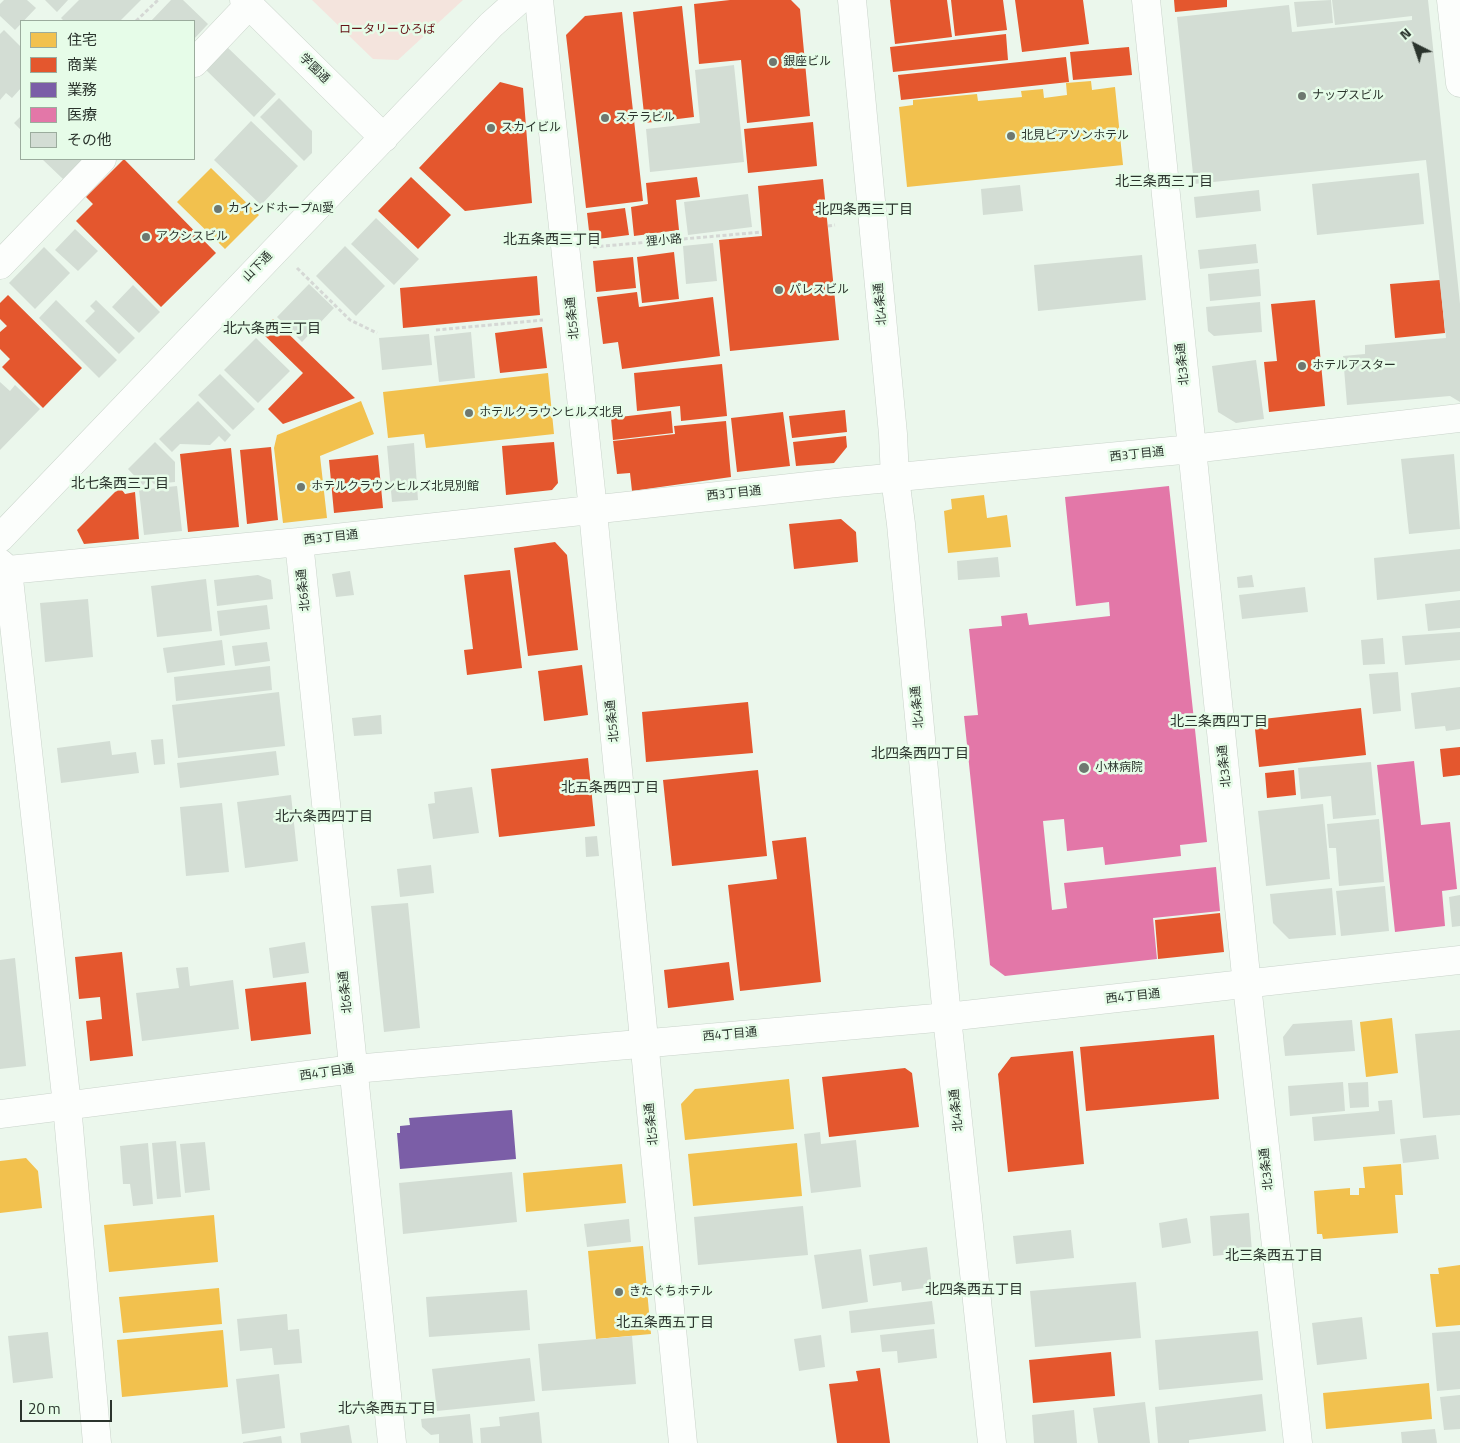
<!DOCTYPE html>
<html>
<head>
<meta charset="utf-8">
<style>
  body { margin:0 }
  #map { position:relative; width:1460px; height:1443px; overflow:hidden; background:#ebf7ec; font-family:"Titillium Web","Noto Sans JP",sans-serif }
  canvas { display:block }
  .legend { position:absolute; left:20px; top:20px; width:175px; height:140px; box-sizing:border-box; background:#e6fce8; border:1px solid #9bac9d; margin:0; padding:6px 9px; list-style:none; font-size:15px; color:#2b342d }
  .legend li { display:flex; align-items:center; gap:10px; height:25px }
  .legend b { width:25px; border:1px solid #9bac9d }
  .north { position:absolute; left:1390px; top:20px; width:50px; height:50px; -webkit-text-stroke:4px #e6fce8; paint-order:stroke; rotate:319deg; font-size:14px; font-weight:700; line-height:20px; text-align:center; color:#2b342d }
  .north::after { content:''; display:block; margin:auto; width:18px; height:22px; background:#2b342d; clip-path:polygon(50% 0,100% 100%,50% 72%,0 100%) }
  .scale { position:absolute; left:20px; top:1400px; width:92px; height:22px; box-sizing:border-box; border:2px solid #2b342d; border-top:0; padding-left:6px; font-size:15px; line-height:18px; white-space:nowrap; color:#2b342d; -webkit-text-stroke:4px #e6fce8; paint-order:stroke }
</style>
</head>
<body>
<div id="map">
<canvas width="1460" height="1443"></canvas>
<ul class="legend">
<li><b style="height:14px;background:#f2c14e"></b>住宅</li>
<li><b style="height:14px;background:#e4572e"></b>商業</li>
<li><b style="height:14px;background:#7b5ea7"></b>業務</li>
<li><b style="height:14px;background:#e377a8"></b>医療</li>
<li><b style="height:14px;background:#d3ddd4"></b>その他</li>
</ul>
<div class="north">N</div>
<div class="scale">20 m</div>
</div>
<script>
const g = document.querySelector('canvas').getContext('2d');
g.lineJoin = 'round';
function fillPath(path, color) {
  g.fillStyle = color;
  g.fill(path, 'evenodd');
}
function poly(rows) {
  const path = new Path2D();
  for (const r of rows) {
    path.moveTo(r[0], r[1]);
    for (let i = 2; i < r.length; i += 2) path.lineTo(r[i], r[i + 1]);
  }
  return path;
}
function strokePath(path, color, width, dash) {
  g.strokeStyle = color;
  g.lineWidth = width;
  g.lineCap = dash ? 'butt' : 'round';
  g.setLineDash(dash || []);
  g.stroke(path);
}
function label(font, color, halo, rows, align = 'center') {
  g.font = font + ' "Titillium Web","Noto Sans JP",sans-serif';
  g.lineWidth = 5;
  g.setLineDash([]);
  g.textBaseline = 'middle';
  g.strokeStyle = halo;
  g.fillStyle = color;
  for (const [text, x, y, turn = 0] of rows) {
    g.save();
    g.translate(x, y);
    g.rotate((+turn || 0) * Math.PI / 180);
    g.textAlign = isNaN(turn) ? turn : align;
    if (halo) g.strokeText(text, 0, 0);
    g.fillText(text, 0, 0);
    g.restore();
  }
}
const green = poly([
  [312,0,463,0,398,60,373,59]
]);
const homes = poly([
  [1091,81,1092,90,1115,87,1123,165,907,187,899,107,913,105,913,100,977,94,978,101,1022,97,1021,91,1043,89,1044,98,1067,95,1066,83],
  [211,168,259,215,225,249,177,202],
  [548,373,554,434,426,448,424,434,388,438,383,392],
  [361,401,374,434,320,456,327,518,283,523,274,448,277,435],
  [984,495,987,518,1007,515,1011,547,948,553,944,511,952,509,951,499],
  [1392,1018,1398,1073,1366,1077,1360,1022],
  [789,1079,794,1129,685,1140,681,1104,695,1089],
  [797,1143,802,1196,693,1206,688,1154],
  [26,1158,38,1171,42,1208,0,1213,0,1161],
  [622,1164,626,1203,526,1212,523,1173],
  [1401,1164,1403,1195,1395,1195,1398,1233,1323,1239,1322,1234,1317,1234,1314,1191,1350,1188,1350,1195,1359,1195,1359,1188,1365,1188,1363,1167],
  [214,1215,218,1262,109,1272,104,1225],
  [643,1246,651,1334,596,1339,588,1251],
  [1460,1265,1460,1325,1436,1327,1430,1274,1439,1274,1438,1268],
  [219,1288,222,1324,123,1333,119,1297],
  [223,1330,228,1387,122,1397,117,1340],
  [1429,1383,1432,1419,1326,1429,1323,1393]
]);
const shops = poly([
  [730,0,791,0,800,9,810,116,747,123,741,60,699,64,694,4],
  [890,0,947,0,952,37,895,44],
  [951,0,1003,0,1007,30,955,36],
  [1015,0,1083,0,1089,44,1022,52],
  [1174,0,1227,0,1227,7,1175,12],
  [682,6,694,117,645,123,633,12],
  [622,12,643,201,586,208,566,35,585,16],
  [1006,34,1008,60,893,72,890,47],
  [1129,47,1132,75,1073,80,1070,52],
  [1066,57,1069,82,901,100,898,75],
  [500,82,523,88,532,203,465,211,419,168],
  [813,122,817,166,748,173,744,129],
  [124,159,216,253,161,307,76,221,93,204,86,197],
  [411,177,451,215,418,249,378,211],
  [697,177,700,197,676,200,679,230,634,236,631,207,648,204,646,183],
  [823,179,839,340,730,351,719,240,762,236,758,186],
  [625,208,629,235,590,240,587,213],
  [674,252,679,299,642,303,637,257],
  [633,257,636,288,596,292,593,261],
  [537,276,540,315,403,328,400,288],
  [1440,280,1445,333,1395,338,1390,284],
  [637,292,639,307,713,297,720,356,622,369,618,342,603,344,597,297],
  [8,295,82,368,43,408,2,367,10,359,0,349,0,332,7,326,0,319,0,303],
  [1315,300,1325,406,1269,412,1264,362,1277,361,1271,304],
  [273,319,355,398,283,424,268,409,303,373,261,332],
  [542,327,547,368,500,373,495,333],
  [722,364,727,416,681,421,680,406,637,411,634,373],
  [845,410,847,432,792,438,789,416],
  [671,411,673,433,613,440,611,418],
  [783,412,790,466,737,472,731,418],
  [726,421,731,477,632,491,630,473,617,474,613,441,675,434,674,426],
  [846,436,847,447,834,463,796,466,793,442],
  [554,442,558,483,552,490,506,495,502,446],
  [271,447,278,520,247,524,240,450],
  [231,448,239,527,188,532,180,454],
  [378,455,383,508,334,513,329,460],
  [120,487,125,494,135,492,139,539,84,544,77,530],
  [841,519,856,532,858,562,794,569,789,524],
  [555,542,567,555,578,650,528,656,514,548],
  [510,570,522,668,467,675,464,650,473,649,464,575],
  [582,665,588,715,544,721,538,671],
  [748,702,753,753,646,762,642,712],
  [1361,708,1366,755,1259,767,1254,720],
  [1460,747,1460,775,1443,777,1440,749],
  [588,758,595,826,499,837,491,769],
  [758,770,767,856,672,866,663,780],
  [1294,770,1296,795,1267,798,1265,773],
  [806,837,821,982,740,991,728,885,777,879,772,841],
  [1220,913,1224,952,1158,959,1155,920],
  [122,952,133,1056,90,1061,86,1021,102,1019,100,997,79,999,75,957],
  [729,962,734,1000,668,1008,664,970],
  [306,982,311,1034,251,1041,245,989],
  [1214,1035,1219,1099,1086,1111,1080,1047],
  [1073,1051,1084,1164,1008,1172,998,1074,1011,1057],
  [905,1068,912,1073,919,1127,829,1137,822,1077],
  [1111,1352,1115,1396,1033,1403,1029,1360],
  [880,1368,890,1443,837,1443,829,1384,858,1381,856,1371]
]);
const offices = poly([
  [512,1110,516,1159,400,1169,397,1133,400,1133,400,1126,410,1125,409,1118]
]);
const health = poly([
  [1169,486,1207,842,1180,845,1181,856,1105,865,1103,847,1067,851,1064,819,1043,821,1052,910,1067,908,1064,883,1216,867,1220,911,1153,918,1157,959,1005,976,990,965,964,716,978,715,969,629,1002,626,1001,616,1027,613,1029,625,1110,616,1109,602,1076,606,1065,497],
  [1414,761,1421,825,1450,822,1457,889,1442,891,1445,926,1395,932,1377,765]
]);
const building = poly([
  [4,0,27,0,36,8,15,30,0,16,0,4],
  [45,0,68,0,57,12],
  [79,0,141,0,120,21,64,21,61,18],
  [171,0,183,0,208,24,194,39,194,21,151,21],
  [1331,0,1333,23,1297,27,1294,2],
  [1332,0,1428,0,1460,304,1460,402,1450,396,1347,405,1343,356,1365,354,1365,345,1446,338,1426,160,1194,184,1177,17,1289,5,1292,32,1412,20,1412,16,1335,25],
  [4,30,21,47,21,88,12,98,6,93,0,100,0,34],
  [227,47,276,94,254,117,205,69],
  [734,65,744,162,650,172,646,129,700,123,695,70],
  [279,98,312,131,312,153,304,161,260,117],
  [21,116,21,130,14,123],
  [251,121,298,166,261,205,214,160],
  [42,159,83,159,63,179],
  [1419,173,1424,224,1317,235,1312,184],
  [1020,185,1023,211,983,215,981,189],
  [1259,190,1261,211,1196,218,1194,197],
  [748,194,752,227,688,235,684,202],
  [376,218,419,259,394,285,351,244],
  [75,229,98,251,78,271,55,250],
  [713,243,717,281,686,284,683,246],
  [1256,244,1258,263,1200,269,1198,250],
  [345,246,385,286,356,316,316,276],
  [44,247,70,273,35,309,9,283],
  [1142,255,1146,300,1038,311,1034,265],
  [1259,269,1261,296,1210,301,1208,274],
  [309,284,334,308,302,342,277,317],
  [133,285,160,312,139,333,112,307],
  [56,300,117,360,99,378,39,318],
  [96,300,135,338,119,354,85,321,95,311,90,306],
  [1260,302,1262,332,1214,336,1208,331,1206,307],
  [471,332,475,378,439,382,434,336],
  [429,334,432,365,382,370,379,338],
  [256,338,290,371,258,403,224,370],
  [1256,360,1264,419,1236,423,1218,412,1212,366],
  [220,374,255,409,233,430,198,395],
  [0,382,10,391,15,385,40,409,0,450],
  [198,401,231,435,225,442,219,436,210,445,180,444,172,452,159,439],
  [155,442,175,462,175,482,154,484,149,479,143,485,128,469],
  [414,443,418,500,392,502,387,446],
  [1454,454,1460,529,1409,534,1401,459],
  [177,486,182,531,144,535,139,490],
  [1460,549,1460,591,1377,600,1374,558],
  [998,557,1000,577,958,580,957,561],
  [350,571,354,595,336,597,332,574],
  [258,575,271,580,273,599,217,606,214,580],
  [1252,575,1254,587,1238,588,1237,577],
  [206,579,212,631,157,637,151,586],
  [1305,587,1308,612,1242,619,1239,595],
  [88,599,93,657,45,662,40,603],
  [1460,600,1460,628,1428,631,1425,604],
  [267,605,270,629,220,636,217,611],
  [1460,632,1460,660,1405,665,1402,636],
  [1383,638,1385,664,1363,665,1361,640],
  [222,640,225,665,167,673,163,648],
  [267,642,270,661,235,666,232,646],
  [270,666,272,690,176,701,174,677],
  [1398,672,1401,711,1373,714,1369,674],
  [1460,687,1460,729,1446,731,1445,726,1415,729,1411,693],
  [279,692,285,746,178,758,172,705],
  [381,715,382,734,354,736,352,718],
  [163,739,165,764,154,765,151,740],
  [110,741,112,755,136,752,139,773,61,783,57,748],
  [276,751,279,775,180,788,177,763],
  [1371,762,1376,815,1333,819,1331,796,1301,799,1298,768],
  [472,787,479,833,433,839,428,804,435,803,434,792],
  [291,795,298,861,245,868,237,802],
  [222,803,229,872,186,876,180,807],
  [1323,804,1330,879,1266,886,1258,811],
  [1379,819,1384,882,1339,886,1336,848,1329,848,1327,824],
  [597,836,599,856,586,857,585,837],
  [431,865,434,893,400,897,397,869],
  [1385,886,1389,931,1341,936,1336,891],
  [1332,888,1336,935,1289,939,1273,923,1270,894],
  [1460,895,1460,926,1452,927,1449,897],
  [408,903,420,1028,384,1032,371,906],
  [305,942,309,973,273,978,269,948],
  [15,958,26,1066,0,1069,0,960],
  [188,967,190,986,233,980,239,1029,142,1041,136,993,179,988,176,968],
  [1352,1020,1355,1051,1285,1056,1283,1037,1293,1024],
  [1460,1030,1460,1115,1423,1118,1415,1034],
  [1343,1082,1345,1111,1290,1116,1288,1086],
  [1368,1082,1369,1107,1350,1108,1348,1083],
  [1392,1100,1395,1134,1314,1141,1312,1117,1379,1111,1378,1101],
  [820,1132,821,1144,856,1140,861,1187,811,1193,804,1134],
  [1436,1135,1439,1159,1403,1163,1400,1139],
  [176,1141,181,1197,157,1199,152,1143],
  [205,1142,210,1190,185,1193,180,1144],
  [148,1143,153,1204,133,1206,130,1184,123,1184,120,1146],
  [512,1172,517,1222,403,1234,399,1183],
  [803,1206,808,1255,698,1265,694,1217],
  [1249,1213,1252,1252,1213,1256,1210,1216],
  [1187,1218,1191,1243,1162,1248,1159,1223],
  [629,1219,631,1242,587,1247,584,1224],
  [1071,1230,1074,1258,1016,1264,1013,1236],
  [927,1247,932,1287,902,1291,901,1282,873,1286,869,1255],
  [861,1249,868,1302,822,1309,814,1255],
  [1136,1282,1141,1338,1035,1347,1030,1291],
  [527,1290,530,1330,429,1337,426,1297],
  [932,1301,935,1324,851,1333,849,1311],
  [287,1314,288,1330,299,1329,302,1363,274,1365,272,1348,240,1351,237,1319],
  [1362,1317,1367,1359,1317,1365,1312,1323],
  [934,1329,937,1358,898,1363,897,1351,882,1352,880,1335],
  [1258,1331,1263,1380,1159,1390,1155,1340],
  [1460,1331,1460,1389,1437,1391,1432,1333],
  [48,1332,53,1378,13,1383,8,1336],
  [821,1335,825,1367,799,1371,794,1339],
  [632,1336,636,1384,542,1391,538,1344],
  [530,1358,535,1401,437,1411,432,1369],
  [279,1374,285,1428,242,1434,236,1379],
  [1262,1394,1266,1431,1189,1440,1189,1443,1158,1443,1155,1407],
  [1460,1395,1460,1429,1444,1430,1440,1397],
  [1145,1402,1150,1443,1098,1443,1093,1408],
  [1074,1410,1077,1443,1034,1443,1032,1415],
  [539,1412,542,1443,481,1443,480,1428,500,1426,499,1417],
  [470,1414,473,1443,439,1443,439,1434,431,1435,422,1427,421,1419],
  [349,1425,352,1443,301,1443,300,1433],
  [1435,1429,1437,1443,1402,1443,1401,1432],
  [281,1436,282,1443,243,1443,243,1442]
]);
const path = poly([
  [136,21,158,0],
  [828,226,835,225],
  [593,247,762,232],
  [297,268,350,320,377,333],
  [436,330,543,320]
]);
const minor = poly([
  [539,0,591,491,683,1443],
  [1146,0,1247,985,1298,1443],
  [1451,0,1460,83],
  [194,63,249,5],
  [0,265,102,159],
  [299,542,392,1443],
  [0,563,8,570,11,597,67,1105,97,1443],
  [8,570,299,542,836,483,1192,449,1460,418]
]);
const tertiary = poly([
  [244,0,384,138],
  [852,0,893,434,895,478,901,524,947,1017,992,1443],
  [0,538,491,25,519,0],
  [0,1114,354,1069,947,1017,1460,960]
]);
const markers = [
  [773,62,5,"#6e7870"],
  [1302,96,5,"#6e7870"],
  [605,118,5,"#6e7870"],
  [491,128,5,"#6e7870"],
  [1011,136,5,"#6e7870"],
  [218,209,5,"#6e7870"],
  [146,237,5,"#6e7870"],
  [779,290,5,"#6e7870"],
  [1302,366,5,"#6e7870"],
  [469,413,5,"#6e7870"],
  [301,487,5,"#6e7870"],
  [1084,768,6,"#6e7870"],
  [619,1292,5,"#6e7870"]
];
const parkNames = [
  ["ロータリーひろば",387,30]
];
const poiNames = [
  ["銀座ビル",783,62],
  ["ナップスビル",1312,96],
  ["ステラビル",615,118],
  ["スカイビル",501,128],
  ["北見ピアソンホテル",1021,136],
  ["カインドホープAI愛",228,209],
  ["アクシスビル",156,237],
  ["パレスビル",789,290],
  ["ホテルアスター",1312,366],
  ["ホテルクラウンヒルズ北見",479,413],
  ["ホテルクラウンヒルズ北見別館",311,487],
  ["小林病院",1095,768],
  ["きたぐちホテル",629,1292]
];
const streetNames = [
  ["学園通",314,69,44],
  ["狸小路",664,241,-5],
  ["山下通",258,267,-46],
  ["北4条通",881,304,-95],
  ["北5条通",573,318,-96],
  ["北3条通",1183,364,-96],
  ["西3丁目通",1137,455,-6],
  ["西3丁目通",734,494,-6],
  ["西3丁目通",331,538,-6],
  ["北6条通",304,590,-96],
  ["北4条通",918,707,-95],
  ["北5条通",613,721,-96],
  ["北3条通",1225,766,-96],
  ["北6条通",346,992,-96],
  ["西4丁目通",1133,997,-6],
  ["西4丁目通",730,1035,-5],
  ["西4丁目通",327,1073,-8],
  ["北4条通",957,1110,-96],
  ["北5条通",652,1124,-96],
  ["北3条通",1267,1169,-96]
];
const neighbourhoodNames = [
  ["北三条西三丁目",1164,183],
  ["北四条西三丁目",864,211],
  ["北五条西三丁目",552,241],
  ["北六条西三丁目",272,330],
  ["北七条西三丁目",120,485],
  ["北三条西四丁目",1219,723],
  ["北四条西四丁目",920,755],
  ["北五条西四丁目",610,789],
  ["北六条西四丁目",324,818],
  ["北三条西五丁目",1274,1257],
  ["北四条西五丁目",974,1291],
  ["北五条西五丁目",665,1324],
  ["北六条西五丁目",387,1410]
];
fillPath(green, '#f4e4dd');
fillPath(homes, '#f2c14e');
fillPath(shops, '#e4572e');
fillPath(offices, '#7b5ea7');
fillPath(health, '#e377a8');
fillPath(building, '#d3ddd4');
strokePath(minor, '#c9d3ca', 29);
strokePath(tertiary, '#c9d3ca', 29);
strokePath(path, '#d5d8d5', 3, [4, 2.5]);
strokePath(minor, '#fcfefc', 28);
strokePath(tertiary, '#fcfefc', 28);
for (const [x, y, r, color] of markers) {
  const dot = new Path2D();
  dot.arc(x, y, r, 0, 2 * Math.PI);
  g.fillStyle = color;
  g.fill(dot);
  strokePath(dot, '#e6fce8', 2);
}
label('12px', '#651216', '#e6fce8', parkNames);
label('12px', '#2b342d', '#e6fce8', poiNames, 'left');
label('12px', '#2b342d', '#e6fce8', streetNames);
label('14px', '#2b342d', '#e6fce8', neighbourhoodNames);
</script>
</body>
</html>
